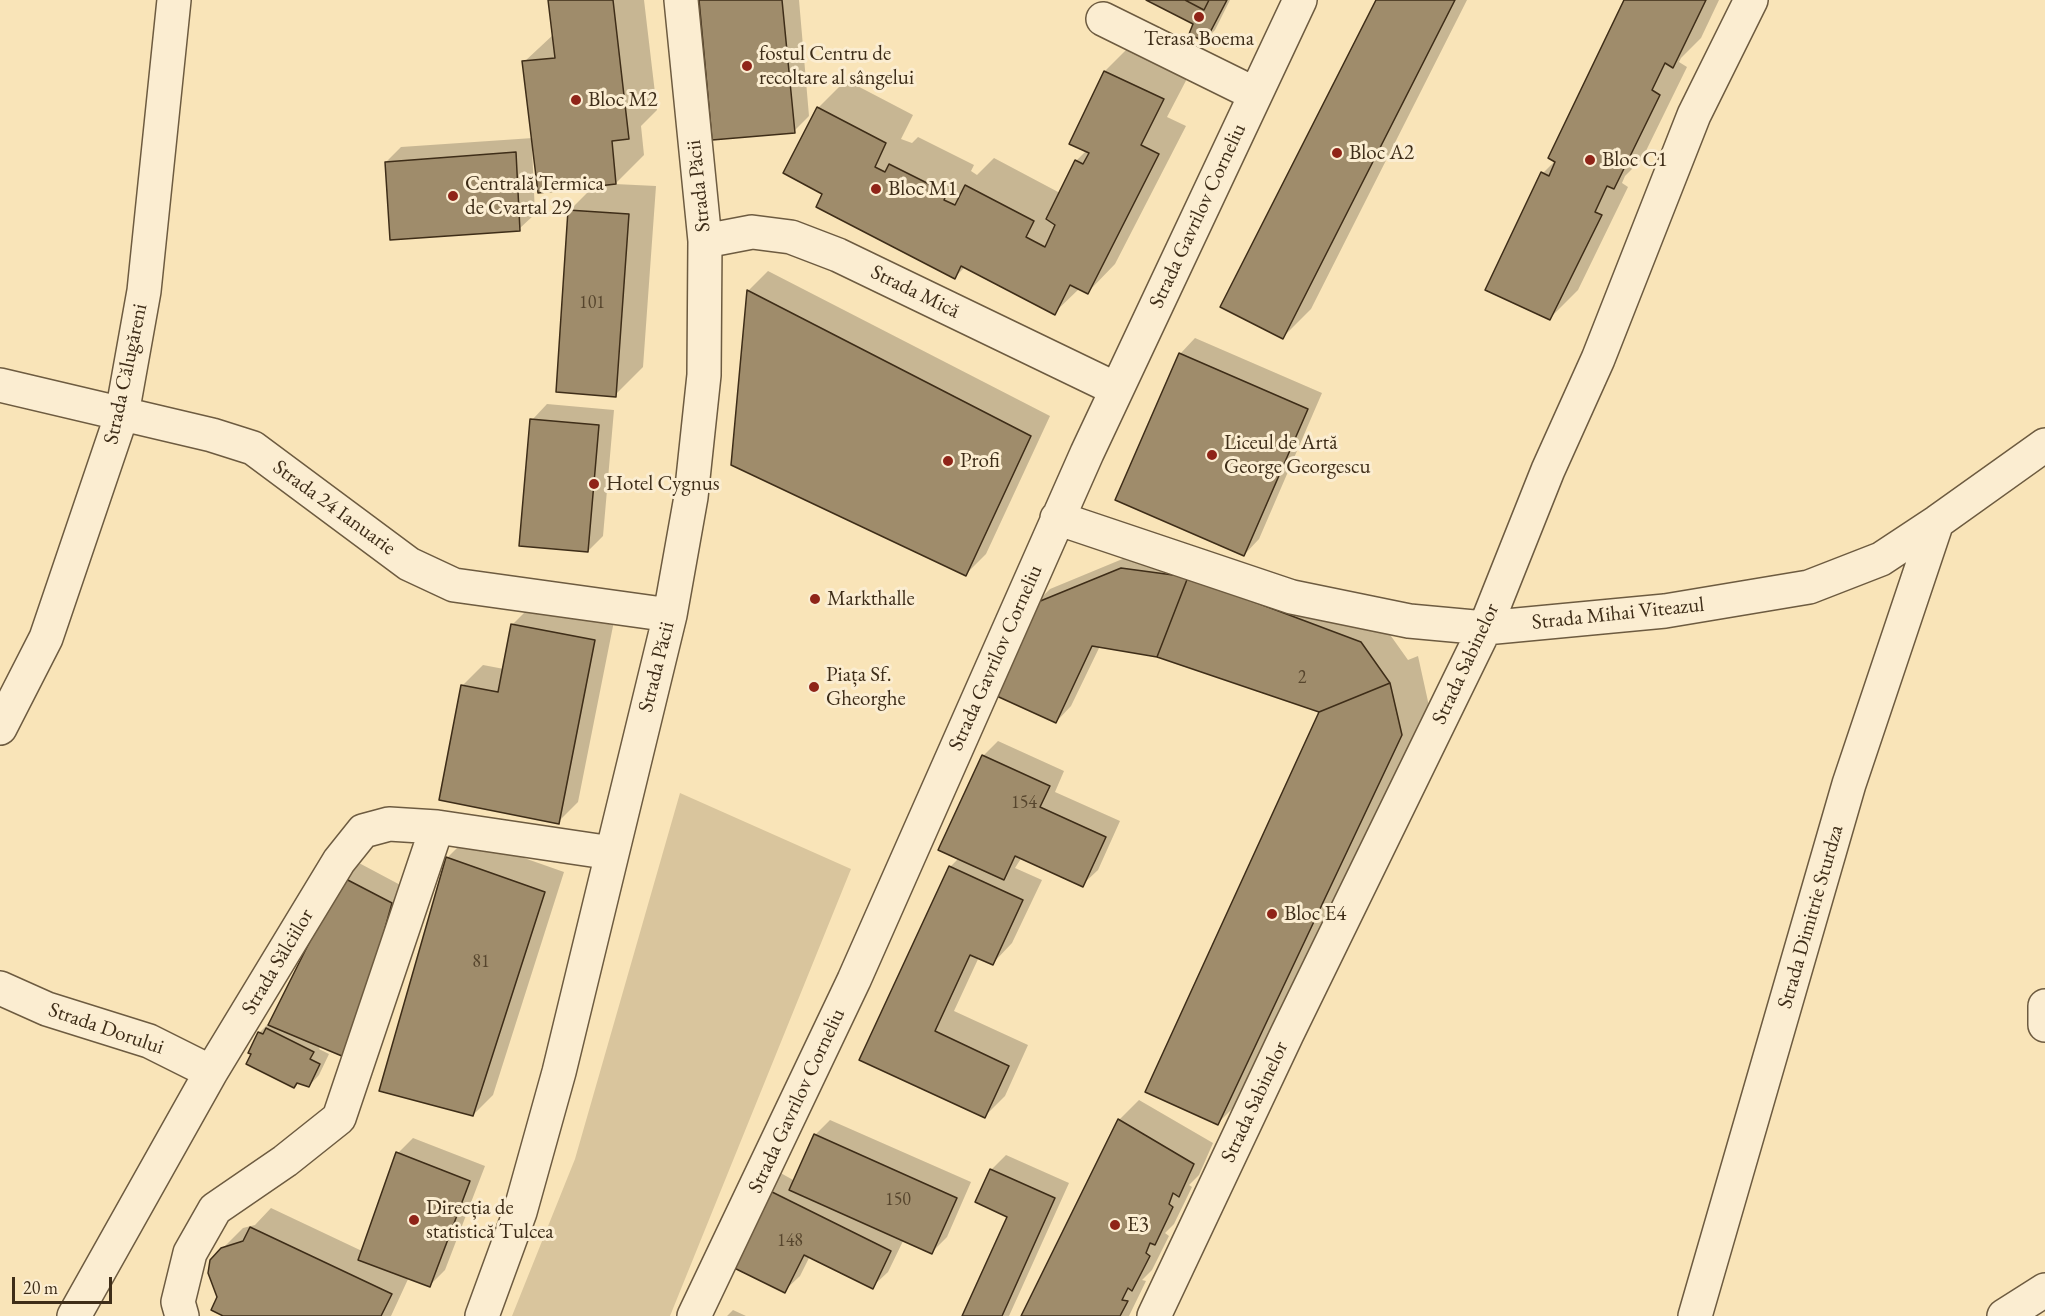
<!DOCTYPE html>
<html>
<head>
<meta charset="utf-8">
<style>
  body { margin:0 }
  #map { position:relative; width:2045px; height:1316px; overflow:hidden; background:#f9e4b8; font-family:"EB Garamond",serif }
  canvas { display:block }
  .scale { position:absolute; left:12px; top:1277px; width:100px; height:27px; box-sizing:border-box; border:3px solid #3e2d18; border-top:0; padding-left:8px; font-size:18px; line-height:21px; white-space:nowrap; color:#3e2d18; -webkit-text-stroke:4px #fbedd1; paint-order:stroke }
</style>
</head>
<body>
<div id="map">
<canvas width="2045" height="1316"></canvas>
<div class="scale">20 m</div>
</div>
<script>
const g = document.querySelector('canvas').getContext('2d');
g.lineJoin = 'round';
function fillPath(path, color) {
  g.fillStyle = color;
  g.fill(path, 'evenodd');
}
function poly(rows) {
  const path = new Path2D();
  for (const r of rows) {
    path.moveTo(r[0], r[1]);
    for (let i = 2; i < r.length; i += 2) path.lineTo(r[i], r[i + 1]);
  }
  return path;
}
function strokePath(path, color, width, dash) {
  g.strokeStyle = color;
  g.lineWidth = width;
  g.lineCap = dash ? 'butt' : 'round';
  g.setLineDash(dash || []);
  g.stroke(path);
}
function label(font, color, halo, rows, align = 'center') {
  g.font = font + ' "EB Garamond",serif';
  g.lineWidth = 6;
  g.setLineDash([]);
  g.textBaseline = 'middle';
  g.strokeStyle = halo;
  g.fillStyle = color;
  for (const [text, x, y, turn = 0] of rows) {
    g.save();
    g.translate(x, y);
    g.rotate((+turn || 0) * Math.PI / 180);
    g.textAlign = isNaN(turn) ? turn : align;
    if (halo) g.strokeText(text, 0, 0);
    g.fillText(text, 0, 0);
    g.restore();
  }
}
const green = poly([
  [680,793,851,869,670,1316,512,1316,575,1159]
]);
const shadow = poly([
  [550,0,644,0,657,110,641,126,644,155,615,184,656,186,643,367,615,395,570,210,595,185,532,147,535,214,519,229,386,162,401,147,533,138,524,62,554,34],
  [700,0,799,0,809,116,794,131],
  [1149,0,1230,0,1215,30,1205,40,1195,23],
  [1378,0,1467,0,1311,309,1283,337],
  [1625,0,1719,0,1701,38,1681,58,1679,62,1687,67,1642,159,1625,176,1622,183,1628,187,1578,290,1550,318,1543,173,1556,160],
  [1133,43,1191,71,1167,117,1186,126,1115,264,1088,292,1080,288,1054,313,965,267,955,277,824,193,785,172,818,108,846,80,913,115,901,139,912,143,918,137,974,165,971,171,977,175,994,158,1060,193,1076,161,1087,150,1071,143,1105,71],
  [768,271,1050,416,986,554,966,574,732,464,748,291],
  [1195,338,1322,393,1259,539,1244,555,1180,354],
  [547,404,614,410,603,536,588,551,532,420],
  [1137,553,1381,622,1408,660,1418,656,1429,706,1246,1095,1218,1123,1321,711,1158,655,1100,646,1071,706,1056,722,1034,605,1050,589],
  [532,605,614,621,578,802,558,822,463,685,483,665,504,669,512,625],
  [998,741,1064,771,1055,792,1120,821,1098,870,1082,885,1022,857,1015,868,1042,880,1012,943,993,963,979,957,954,1011,1028,1045,1005,1096,985,1116,861,1059,950,867,959,858,983,756],
  [467,838,564,872,493,1095,473,1115,447,858],
  [359,863,406,888,364,1042,321,1045,319,1049,329,1054,319,1075,309,1086,299,1082,294,1087,259,1033,269,1023,271,1023,344,878],
  [1139,1100,1213,1143,1199,1175,1189,1185,1192,1187,1174,1224,1165,1233,1169,1236,1152,1270,1142,1280,1146,1281,1129,1316,1022,1316,1119,1120],
  [830,1120,971,1182,947,1237,932,1252,904,1239,888,1272,872,1287,810,1256,800,1276,784,1291,724,1262,777,1171,795,1181,815,1135],
  [413,1138,485,1166,445,1270,430,1285,409,1277,391,1316,226,1316,219,1297,222,1249,243,1228,255,1225,271,1208,362,1251,398,1153],
  [1006,1155,1069,1183,1009,1316,964,1316,1009,1216,991,1170],
  [733,1310,746,1316,727,1316]
]);
const building = poly([
  [548,0,613,0,629,139,612,141,616,184,538,193,522,61,555,58,548,0],
  [699,0,782,0,795,133,712,140,699,0],
  [1146,0,1185,0,1204,10,1209,0,1227,0,1205,42,1189,34,1193,24,1146,0],
  [1185,0,1209,0,1204,10,1185,0],
  [1376,0,1455,0,1283,339,1220,307,1376,0],
  [1624,0,1706,0,1673,68,1665,63,1652,90,1660,95,1614,189,1607,186,1595,212,1602,215,1550,320,1485,290,1541,172,1549,176,1555,162,1548,158,1624,0],
  [1104,71,1164,99,1141,145,1159,154,1088,294,1070,285,1055,315,961,266,955,279,816,207,822,194,783,173,817,107,886,143,875,167,885,172,889,164,947,193,944,200,955,205,965,185,1034,221,1026,237,1045,247,1055,225,1046,219,1075,160,1083,164,1089,153,1069,144,1104,71],
  [516,152,520,231,390,240,385,162,516,152],
  [568,210,629,214,616,397,556,392,568,210],
  [747,290,1031,436,966,576,731,465,747,290],
  [1179,353,1308,409,1244,556,1115,500,1179,353],
  [530,419,599,425,588,552,519,546,530,419],
  [1121,568,1188,577,1157,657,1092,646,1056,723,990,693,1033,604,1121,568],
  [1188,577,1361,642,1390,683,1319,712,1157,657,1188,577],
  [511,624,595,640,559,824,439,800,461,685,498,692,511,624],
  [1390,683,1402,735,1218,1125,1145,1092,1319,712,1390,683],
  [982,755,1050,786,1040,807,1106,837,1083,887,1015,856,1004,880,938,850,982,755],
  [446,857,545,892,473,1116,379,1091,446,857],
  [949,866,1023,900,993,965,970,955,935,1031,1009,1066,985,1118,859,1060,949,866],
  [342,877,392,903,349,1059,268,1025,342,877],
  [266,1028,314,1052,310,1059,320,1064,309,1087,297,1083,294,1088,246,1064,251,1054,248,1053,258,1032,263,1034,266,1028],
  [1118,1119,1194,1164,1179,1197,1173,1193,1169,1204,1173,1207,1155,1245,1150,1243,1146,1253,1150,1256,1132,1291,1128,1288,1122,1300,1128,1301,1120,1316,1021,1316,1118,1119],
  [814,1134,957,1198,932,1254,789,1190,814,1134],
  [396,1152,470,1181,430,1287,358,1260,396,1152],
  [990,1169,1055,1198,1002,1316,962,1316,1007,1217,975,1202,990,1169],
  [760,1186,891,1251,873,1289,804,1255,785,1293,722,1262,760,1186],
  [250,1227,392,1294,381,1316,223,1316,211,1310,217,1297,208,1273,210,1260,221,1248,243,1241,250,1227]
]);
const minor = poly([
  [1103,19,1255,94],
  [705,241,752,232,791,237,838,255,1116,389],
  [0,385,212,435,253,448,409,564,454,585,670,615],
  [1057,518,1292,597,1409,621,1485,628,1665,611,1809,587,1881,559,1937,522,2045,445],
  [0,728,46,638,122,414,144,291,174,0],
  [0,988,47,1009,149,1041,211,1072],
  [2045,1006,2045,1025],
  [74,1316,211,1072,339,861,363,831,389,824,437,827,612,853],
  [182,1316,178,1302,190,1253,215,1209,285,1161,339,1118,437,827],
  [482,1316,520,1212,559,1072,670,615,691,497,704,375,705,241,681,0],
  [694,1316,854,980,1087,453,1300,0],
  [1154,1316,1287,1034,1485,628,1548,470,1598,359,1694,115,1751,0],
  [1695,1316,1849,784,1937,522],
  [2004,1316,2045,1290]
]);
const markers = [
  [1199,17,6,"#8f2418"],
  [747,66,6,"#8f2418"],
  [576,100,6,"#8f2418"],
  [1337,153,6,"#8f2418"],
  [1590,160,6,"#8f2418"],
  [876,189,6,"#8f2418"],
  [453,196,6,"#8f2418"],
  [1212,455,6,"#8f2418"],
  [948,461,6,"#8f2418"],
  [594,484,6,"#8f2418"],
  [815,599,6,"#8f2418"],
  [814,687,6,"#8f2418"],
  [1272,914,6,"#8f2418"],
  [414,1220,6,"#8f2418"],
  [1115,1225,6,"#8f2418"]
];
const numberNames = [
  ["101",592,303],
  ["2",1302,678],
  ["154",1024,803],
  ["81",481,962],
  ["150",898,1200],
  ["148",790,1241]
];
const poiNames = [
  ["Terasa Boema",1199,39,"center"],
  ["fostul Centru de",759,54],
  ["recoltare al sângelui",759,78],
  ["Bloc M2",588,100],
  ["Bloc A2",1349,153],
  ["Bloc C1",1602,160],
  ["Centrală Termica",465,184],
  ["de Cvartal 29",465,208],
  ["Bloc M1",888,189],
  ["Liceul de Artă",1224,443],
  ["George Georgescu",1224,467],
  ["Profi",960,461],
  ["Hotel Cygnus",606,484],
  ["Markthalle",827,599],
  ["Piața Sf.",826,675],
  ["Gheorghe",826,699],
  ["Bloc E4",1284,914],
  ["Direcția de",426,1208],
  ["statistică Tulcea",426,1232],
  ["E3",1127,1225]
];
const streetNames = [
  ["Strada Păcii",699,186,-96],
  ["Strada Gavrilov Corneliu",1198,216,-65],
  ["Strada Mică",915,292,26],
  ["Strada Călugăreni",126,374,-78],
  ["Strada 24 Ianuarie",334,508,36],
  ["Strada Mihai Viteazul",1618,614,-6],
  ["Strada Gavrilov Corneliu",996,658,-66],
  ["Strada Sabinelor",1466,664,-65],
  ["Strada Păcii",657,667,-76],
  ["Strada Dimitrie Sturdza",1811,917,-74],
  ["Strada Sălciilor",278,962,-59],
  ["Strada Dorului",106,1029,19],
  ["Strada Gavrilov Corneliu",797,1101,-65],
  ["Strada Sabinelor",1255,1102,-65]
];
fillPath(green, '#d9c59d');
fillPath(shadow, '#0003');
fillPath(building, '#9f8c6b');
strokePath(building, '#3e2d18', 1.5);
strokePath(minor, '#6d5b40', 36);
strokePath(minor, '#fbedd1', 33);
for (const [x, y, r, color] of markers) {
  const dot = new Path2D();
  dot.arc(x, y, r, 0, 2 * Math.PI);
  g.fillStyle = color;
  g.fill(dot);
  strokePath(dot, '#fbedd1', 2);
}
label('18px', '#56452d', null, numberNames);
label('21px', '#3e2d18', '#fbedd1', poiNames, 'left');
label('21px', '#3e2d18', '#fbedd1', streetNames);
</script>
</body>
</html>
